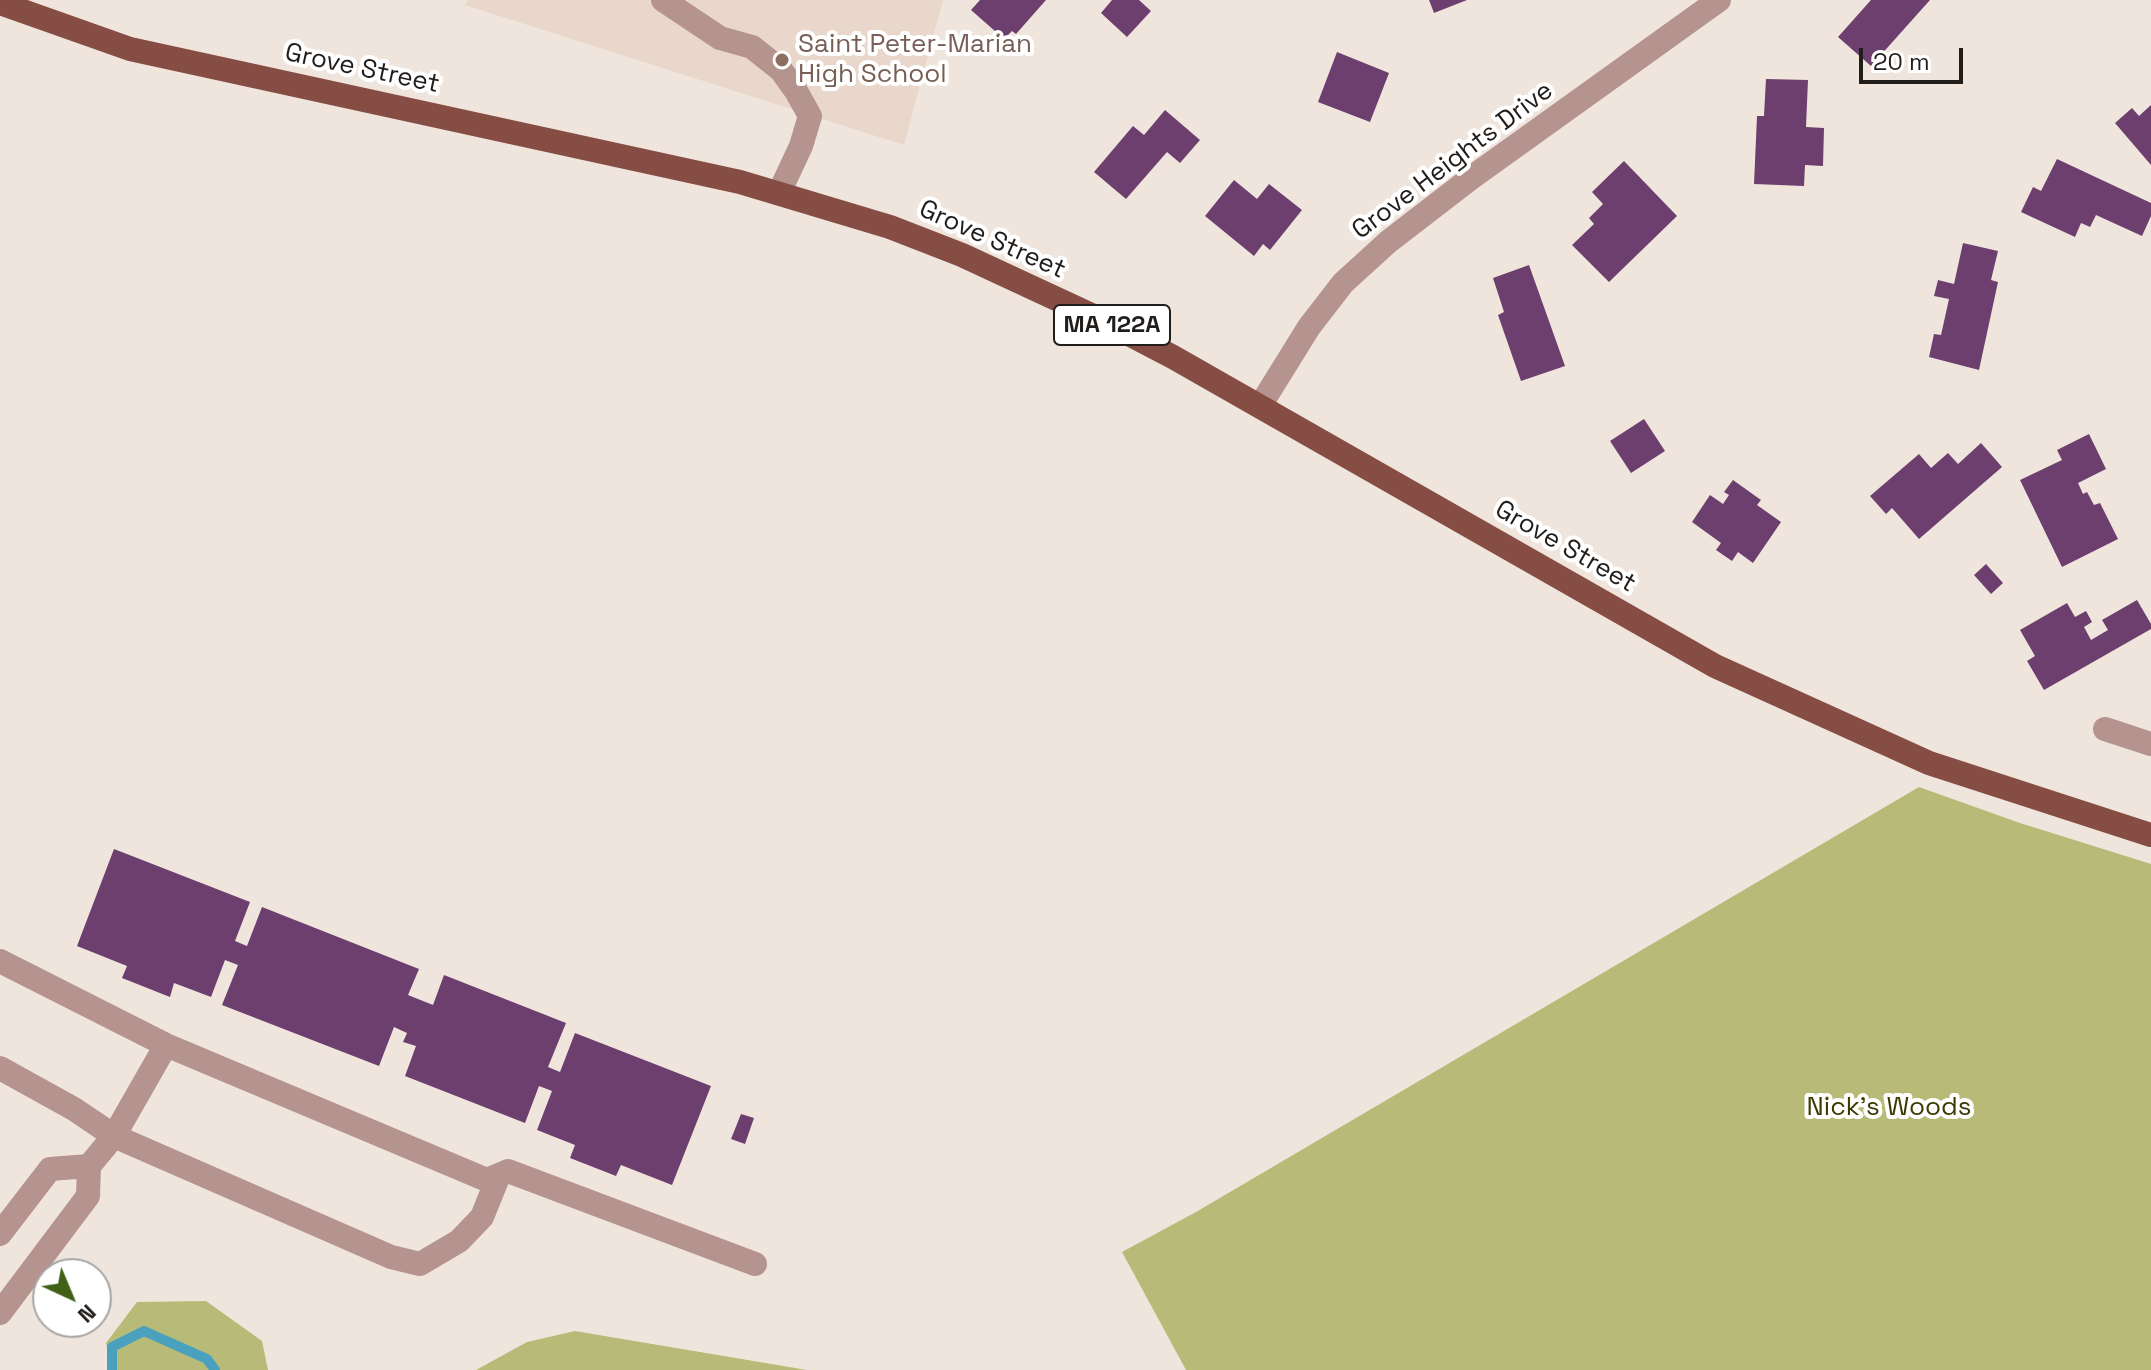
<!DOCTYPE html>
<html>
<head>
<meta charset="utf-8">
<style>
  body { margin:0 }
  #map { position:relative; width:2151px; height:1370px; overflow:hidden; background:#f0e5dd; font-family:"Space Grotesk",sans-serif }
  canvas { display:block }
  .north { position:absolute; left:32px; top:1258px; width:80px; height:80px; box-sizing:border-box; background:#fff; border:2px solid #a6a5a4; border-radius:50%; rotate:136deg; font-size:22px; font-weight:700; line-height:32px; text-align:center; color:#211d1b }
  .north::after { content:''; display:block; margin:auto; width:28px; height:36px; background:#406116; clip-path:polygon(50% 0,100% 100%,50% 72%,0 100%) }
  .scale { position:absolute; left:1859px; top:48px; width:104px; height:36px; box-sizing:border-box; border:4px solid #211d1b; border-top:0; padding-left:10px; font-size:24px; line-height:28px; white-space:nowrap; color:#211d1b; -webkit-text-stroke:6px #fff; paint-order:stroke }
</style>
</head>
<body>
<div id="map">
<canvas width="2151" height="1370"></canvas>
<div class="north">N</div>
<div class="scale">20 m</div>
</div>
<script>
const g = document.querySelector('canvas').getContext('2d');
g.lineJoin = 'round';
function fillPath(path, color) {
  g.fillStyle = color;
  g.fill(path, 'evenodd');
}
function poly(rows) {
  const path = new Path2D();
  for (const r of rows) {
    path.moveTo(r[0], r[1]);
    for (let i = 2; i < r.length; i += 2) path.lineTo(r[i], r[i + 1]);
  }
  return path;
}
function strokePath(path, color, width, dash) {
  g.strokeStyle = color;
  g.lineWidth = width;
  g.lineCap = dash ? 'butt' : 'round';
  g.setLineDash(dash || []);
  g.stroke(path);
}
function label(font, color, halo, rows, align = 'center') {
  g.font = font + ' "Space Grotesk",sans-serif';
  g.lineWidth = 8;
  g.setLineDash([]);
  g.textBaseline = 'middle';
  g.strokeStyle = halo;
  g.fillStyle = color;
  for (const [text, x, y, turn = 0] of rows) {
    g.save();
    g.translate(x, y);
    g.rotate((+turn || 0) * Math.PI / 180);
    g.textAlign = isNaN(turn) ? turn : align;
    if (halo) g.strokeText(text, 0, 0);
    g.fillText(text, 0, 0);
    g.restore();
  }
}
const built = poly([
  [468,0,943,0,904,145,465,5]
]);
const green = poly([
  [1919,787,2020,823,2151,864,2151,1370,1186,1370,1122,1252,1196,1212],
  [206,1301,262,1341,268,1370,112,1370,106,1343,137,1302],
  [575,1331,807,1370,476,1370,527,1342]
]);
const stream = poly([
  [112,1370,112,1347,144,1331,207,1359,215,1370]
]);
const building = poly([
  [980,0,1046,0,1016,34,1012,31,1004,39,971,10],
  [1112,0,1139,0,1151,11,1127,37,1101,13],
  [1429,0,1467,0,1434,13],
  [1871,0,1930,0,1871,66,1838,37],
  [1337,52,1389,73,1370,122,1318,102],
  [1766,79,1808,80,1806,127,1824,128,1823,166,1805,165,1804,186,1754,184,1757,116,1764,116],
  [2151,105,2151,165,2115,123,2132,108,2139,116],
  [1165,110,1200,140,1180,163,1167,152,1126,199,1094,172,1133,126,1144,135],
  [2057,159,2151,203,2151,216,2142,236,2096,215,2090,227,2081,223,2075,237,2021,212,2033,187,2041,191],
  [1624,161,1677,216,1609,282,1572,245,1594,224,1589,218,1603,204,1592,192],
  [1234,180,1257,199,1269,184,1302,210,1270,250,1263,244,1254,256,1205,216],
  [1963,243,1998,251,1991,280,1998,282,1979,370,1929,357,1934,334,1941,335,1949,299,1934,296,1938,280,1954,284],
  [1529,265,1565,366,1521,381,1498,315,1504,312,1493,278],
  [1644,419,1665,451,1631,473,1610,441],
  [2089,434,2106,469,2078,483,2083,494,2087,492,2094,505,2100,503,2118,539,2062,567,2020,480,2062,460,2057,450],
  [1981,443,2002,467,1919,539,1892,508,1886,514,1870,496,1919,454,1931,468,1948,453,1958,464],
  [1733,480,1761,500,1757,505,1781,522,1753,563,1738,552,1732,561,1716,550,1721,543,1692,522,1710,495,1723,504,1729,495,1724,492],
  [1986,564,2003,583,1991,594,1974,575],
  [2137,600,2151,624,2151,629,2044,690,2027,661,2035,656,2020,630,2067,603,2075,617,2086,611,2092,622,2084,627,2091,640,2108,630,2102,620],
  [114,849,250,902,235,941,247,946,262,907,419,969,408,995,433,1005,444,975,566,1023,548,1067,560,1072,575,1033,711,1086,672,1185,621,1165,616,1176,570,1158,575,1145,537,1130,552,1091,539,1086,525,1123,405,1076,416,1046,403,1042,407,1033,394,1027,379,1066,222,1005,238,965,225,960,211,997,174,983,170,997,122,978,127,966,77,946],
  [741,1114,754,1118,745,1144,731,1139]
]);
const minor = poly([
  [663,0,720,38,752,47,781,70,796,91,810,116,801,146,779,193],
  [1260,406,1309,327,1343,283,1388,242,1471,178,1719,0],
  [2105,729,2151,744],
  [0,961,166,1045,487,1180,508,1171,755,1264],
  [0,1068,74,1109,114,1136,391,1257,420,1264,459,1241,482,1217,499,1175],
  [0,1234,50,1169,89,1166],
  [0,1313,88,1196,89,1166,114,1136,166,1045]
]);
const major = poly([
  [0,3,130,49,740,182,890,227,962,255,1104,321,1173,357,1715,666,1929,763,2151,835]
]);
const markers = [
  [782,60,8,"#8d6e63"]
];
const shields = [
  [1112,325,116]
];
const shieldNames = [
  ["MA 122A",1112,325]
];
const educationNames = [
  ["Saint Peter-Marian",798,45],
  ["High School",798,75]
];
const streetNames = [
  ["Grove Street",362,69,12],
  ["Grove Heights Drive",1453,161,-37],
  ["Grove Street",992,240,24],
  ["Grove Street",1565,547,30]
];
const parkNames = [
  ["Nick's Woods",1889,1108]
];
fillPath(built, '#e8d7ca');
fillPath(green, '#b7bb77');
strokePath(stream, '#4aa1be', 10);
fillPath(building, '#6d3f6e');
strokePath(minor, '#b5938e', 24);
strokePath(major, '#864d44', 24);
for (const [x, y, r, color] of markers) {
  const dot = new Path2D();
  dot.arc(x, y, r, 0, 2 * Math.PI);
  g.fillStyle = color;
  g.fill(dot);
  strokePath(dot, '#fff', 3);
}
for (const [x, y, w] of shields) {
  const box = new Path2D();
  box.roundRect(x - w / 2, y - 20, w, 40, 6);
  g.fillStyle = '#fff';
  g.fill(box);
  strokePath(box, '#211d1b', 2);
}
label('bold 24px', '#211d1b', null, shieldNames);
label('26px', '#785e54', '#fff', educationNames, 'left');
label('26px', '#211d1b', '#fff', streetNames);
label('26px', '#393b01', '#fff', parkNames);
</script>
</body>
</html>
